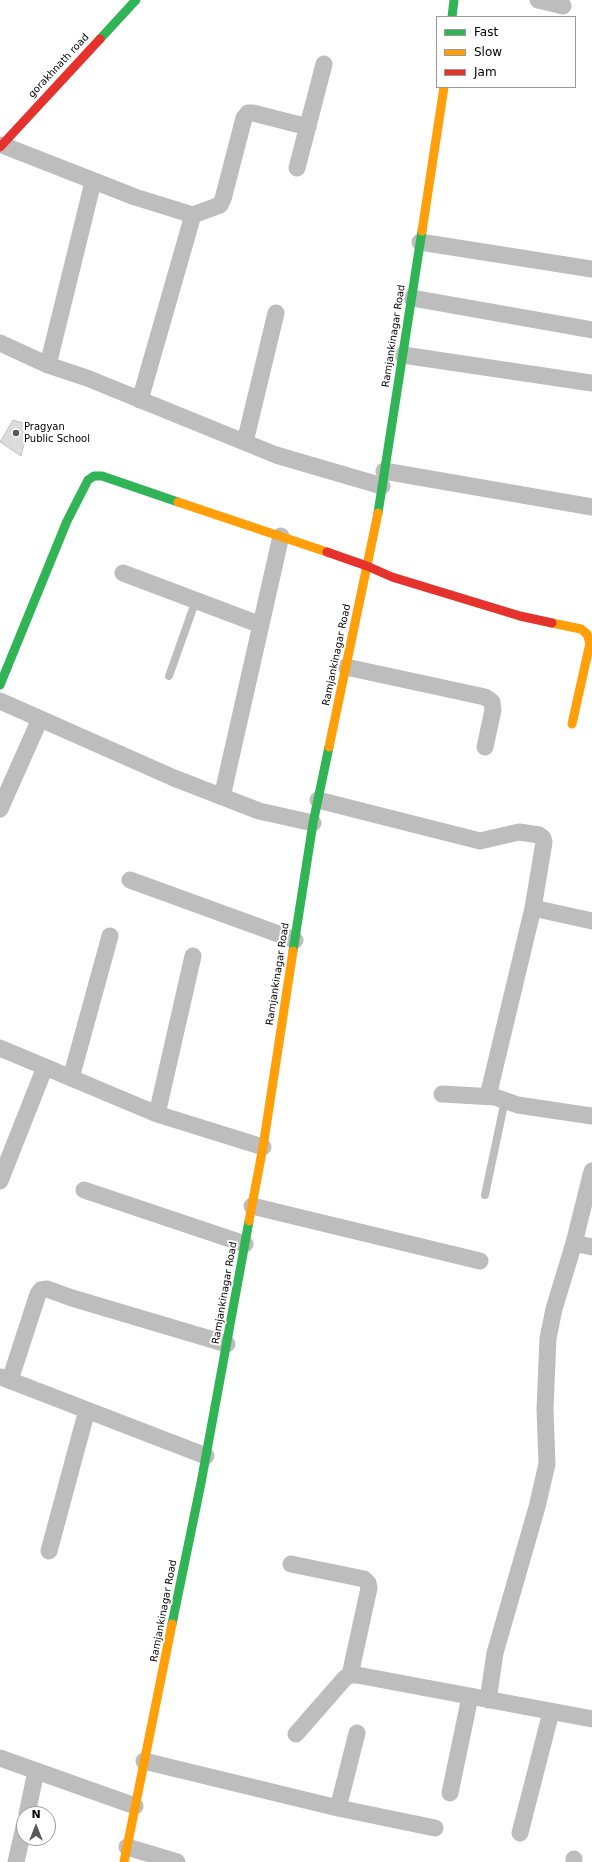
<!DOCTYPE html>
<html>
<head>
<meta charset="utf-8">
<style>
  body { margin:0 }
  #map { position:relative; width:592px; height:1862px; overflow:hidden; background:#fff; font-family:"DejaVu Sans",sans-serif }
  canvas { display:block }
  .legend { position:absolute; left:436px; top:16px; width:140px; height:72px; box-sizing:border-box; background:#fff; border:1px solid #999; margin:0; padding:5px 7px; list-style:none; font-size:12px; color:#000 }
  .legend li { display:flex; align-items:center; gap:8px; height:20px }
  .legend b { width:20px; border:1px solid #999 }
  .north { position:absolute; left:16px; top:1806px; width:40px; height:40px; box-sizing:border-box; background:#fff; border:1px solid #999; border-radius:50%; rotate:0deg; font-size:11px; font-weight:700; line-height:16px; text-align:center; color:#000 }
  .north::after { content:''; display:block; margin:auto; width:14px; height:18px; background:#595959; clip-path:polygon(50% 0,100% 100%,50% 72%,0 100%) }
</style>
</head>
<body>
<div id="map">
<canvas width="592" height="1862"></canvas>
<ul class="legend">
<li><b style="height:5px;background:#30b455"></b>Fast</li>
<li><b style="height:5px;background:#ff9f0a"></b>Slow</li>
<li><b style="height:5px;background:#e5322d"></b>Jam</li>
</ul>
<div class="north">N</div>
</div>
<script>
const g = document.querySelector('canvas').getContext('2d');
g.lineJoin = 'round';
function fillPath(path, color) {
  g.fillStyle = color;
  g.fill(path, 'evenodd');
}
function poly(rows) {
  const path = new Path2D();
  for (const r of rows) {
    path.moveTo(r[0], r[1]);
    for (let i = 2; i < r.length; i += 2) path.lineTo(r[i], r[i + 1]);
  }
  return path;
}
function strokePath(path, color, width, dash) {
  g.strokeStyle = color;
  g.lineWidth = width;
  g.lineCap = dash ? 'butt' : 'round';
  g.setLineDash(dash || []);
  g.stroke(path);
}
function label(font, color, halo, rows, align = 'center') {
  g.font = font + ' "DejaVu Sans",sans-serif';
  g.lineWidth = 4;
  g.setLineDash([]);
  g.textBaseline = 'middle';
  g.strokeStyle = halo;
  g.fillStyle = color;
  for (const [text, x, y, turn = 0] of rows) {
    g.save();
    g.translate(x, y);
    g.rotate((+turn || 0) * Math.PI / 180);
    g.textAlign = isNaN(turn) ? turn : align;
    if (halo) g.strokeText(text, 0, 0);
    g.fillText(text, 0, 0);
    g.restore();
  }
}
const building = poly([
  [13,420,29,425,21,456,0,442,13,420]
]);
const lane = poly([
  [169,676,196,600],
  [485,1195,505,1100]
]);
const street = poly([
  [538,0,563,6],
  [2,145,135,197,193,215,140,400],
  [297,168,324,64],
  [193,215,220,205,223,199,244,118,248,113,253,113,308,127],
  [420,242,592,269],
  [412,298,592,330],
  [0,343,48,365,87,378,276,455,382,486],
  [403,355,592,383],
  [48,365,93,182],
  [245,442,276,313],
  [384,471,592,507],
  [123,573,261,625],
  [346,667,485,697,492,702,493,710,485,747],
  [0,701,174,778,259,811,313,823],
  [222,797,281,536],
  [318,800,480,841,519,832,539,835,543,838,544,842,533,908,488,1096],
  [0,809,40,719],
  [130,880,295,940],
  [533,908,592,921],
  [0,1048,157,1114,263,1147],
  [71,1078,110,936],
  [442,1094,495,1097,518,1105,592,1116],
  [157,1114,193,956],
  [0,1181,45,1067],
  [84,1190,245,1244],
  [252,1206,480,1261],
  [574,1243,592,1247],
  [1,1377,206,1456],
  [10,1380,38,1294,41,1290,47,1289,72,1298,227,1344],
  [49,1551,87,1410],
  [291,1564,364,1579,368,1583,369,1588,350,1675],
  [488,1700,495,1653,537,1507,547,1464,545,1409,548,1338,554,1309,574,1243,592,1171],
  [296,1734,345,1678,350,1675,357,1675,592,1719],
  [0,1758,135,1806],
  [144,1761,338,1808,435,1828],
  [450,1793,470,1697],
  [338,1808,357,1733],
  [27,1814,36,1771],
  [520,1833,551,1712],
  [127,1847,177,1862],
  [16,1862,24,1827],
  [574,1862,574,1859]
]);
const fast = poly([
  [452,17,454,0],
  [100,39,136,0],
  [378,513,422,231],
  [0,685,67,521,88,480,94,476,102,476,178,502],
  [293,951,313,823,329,747],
  [172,1624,201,1483,249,1221]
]);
const slow = poly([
  [422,231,444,87],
  [178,502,327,552],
  [552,623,581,629,587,634,590,643,572,724],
  [329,747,378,513],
  [249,1221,263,1147,293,951],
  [124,1862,172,1624]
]);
const jam = poly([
  [0,147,100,39],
  [327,552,367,566,392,577,520,616,552,623]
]);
const markers = [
  [16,433,4,"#595959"]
];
const streetNames = [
  ["gorakhnath road",59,66,-47],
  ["Ramjankinagar Road",394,336,-81],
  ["Ramjankinagar Road",337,655,-78],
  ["Ramjankinagar Road",278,974,-81],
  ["Ramjankinagar Road",225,1293,-80],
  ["Ramjankinagar Road",164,1611,-79]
];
const poiNames = [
  ["Pragyan",24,427],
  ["Public School",24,439]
];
fillPath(building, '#dcdcdc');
strokePath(building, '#c4c4c4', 1);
strokePath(lane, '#bdbdbd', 8);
strokePath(street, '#bdbdbd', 17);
strokePath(fast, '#30b455', 9);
strokePath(slow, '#ff9f0a', 9);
strokePath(jam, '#e5322d', 9);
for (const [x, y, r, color] of markers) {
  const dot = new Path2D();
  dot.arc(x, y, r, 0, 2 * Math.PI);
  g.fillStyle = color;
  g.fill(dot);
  strokePath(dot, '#fff', 1.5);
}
label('10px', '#000', '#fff', streetNames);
label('10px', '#000', '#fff', poiNames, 'left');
</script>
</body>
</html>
